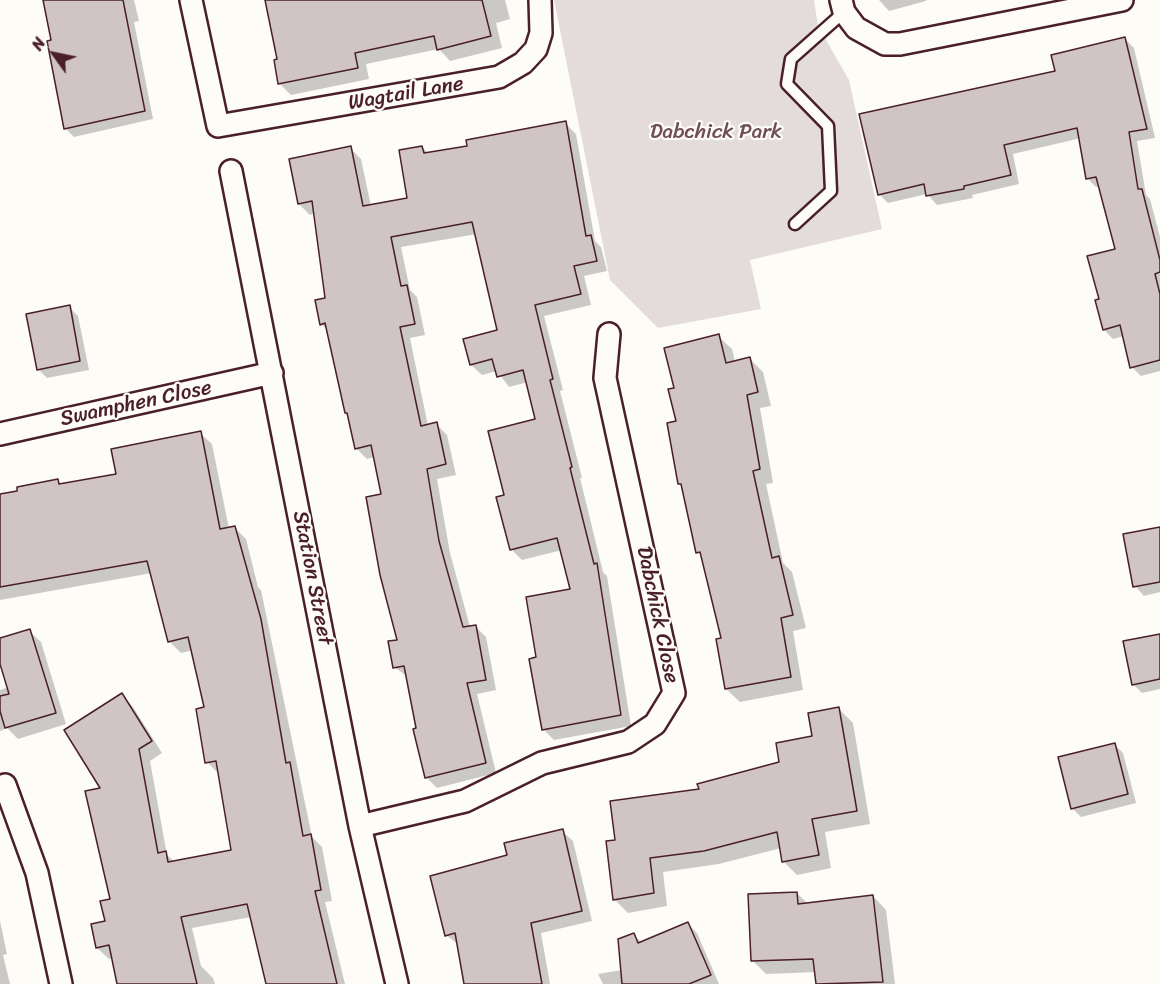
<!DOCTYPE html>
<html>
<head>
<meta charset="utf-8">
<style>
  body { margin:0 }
  #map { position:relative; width:1160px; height:984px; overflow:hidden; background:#fdfcf7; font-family:Sriracha,sans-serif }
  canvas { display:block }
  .north { position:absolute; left:24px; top:24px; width:60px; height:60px; -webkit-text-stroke:4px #fdfcf7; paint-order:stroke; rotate:303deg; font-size:16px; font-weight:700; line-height:24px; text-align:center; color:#4a1f2b }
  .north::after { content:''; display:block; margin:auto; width:21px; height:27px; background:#4a1f2b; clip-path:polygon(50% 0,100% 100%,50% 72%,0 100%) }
</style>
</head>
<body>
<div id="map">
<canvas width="1160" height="984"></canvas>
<div class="north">N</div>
</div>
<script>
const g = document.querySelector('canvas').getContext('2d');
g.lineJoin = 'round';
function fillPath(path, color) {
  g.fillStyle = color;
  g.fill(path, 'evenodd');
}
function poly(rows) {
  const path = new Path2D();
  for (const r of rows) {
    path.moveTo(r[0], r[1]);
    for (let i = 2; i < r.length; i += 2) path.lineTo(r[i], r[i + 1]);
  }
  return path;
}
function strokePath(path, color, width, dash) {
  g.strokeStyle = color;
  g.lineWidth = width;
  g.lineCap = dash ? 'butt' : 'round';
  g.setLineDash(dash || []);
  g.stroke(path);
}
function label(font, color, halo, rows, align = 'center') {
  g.font = font + ' Sriracha,sans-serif';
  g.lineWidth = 4.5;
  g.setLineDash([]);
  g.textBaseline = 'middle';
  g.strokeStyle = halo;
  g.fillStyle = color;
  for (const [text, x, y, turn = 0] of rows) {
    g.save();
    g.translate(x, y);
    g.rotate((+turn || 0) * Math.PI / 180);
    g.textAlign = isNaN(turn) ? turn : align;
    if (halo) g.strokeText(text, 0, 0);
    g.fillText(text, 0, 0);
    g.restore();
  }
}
const green = poly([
  [554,0,814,0,818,26,849,80,882,229,750,260,761,309,658,328,610,280]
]);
const shadow = poly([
  [44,0,134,0,139,21,134,22,153,119,74,137,65,128],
  [266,0,505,0,510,19,496,23,502,48,450,61,439,49,366,64,369,79,291,95,279,83,278,60],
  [879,0,926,0,926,1,889,11],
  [1124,38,1134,48,1155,138,1137,141,1146,195,1150,199,1160,237,1160,371,1141,376,1132,367,1124,336,1113,339,1104,330,1100,300,1117,250,1100,186,1096,187,1087,178,1081,138,1013,154,1019,184,972,195,973,198,937,205,927,194,888,203,879,194,1057,72],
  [565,123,576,134,595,241,601,247,607,271,584,276,591,305,544,316,563,390,560,391,582,478,580,478,603,572,607,576,631,726,554,740,543,729,537,659,572,590,562,550,522,560,511,549,506,496,536,420,528,382,509,387,497,371,482,375,471,365,499,331,477,234,401,247,410,290,417,297,425,335,410,338,428,426,436,424,447,435,456,475,437,479,450,553,470,627,475,626,486,637,496,690,477,694,496,773,437,788,426,777,408,677,394,667,398,641,383,495,375,457,367,459,356,448,342,397,329,331,321,324,327,299,315,213,310,215,299,204,350,148,361,159,371,206,409,199,422,147,429,154,469,147],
  [69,307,78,316,89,370,47,378,38,369],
  [718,336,732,349,735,362,749,358,763,372,771,406,760,408,773,483,766,484,783,563,792,572,806,628,793,631,803,690,740,702,726,689,723,640,703,557,698,552,684,487,680,484,675,389],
  [200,433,212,444,229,529,234,527,246,539,258,587,261,590,312,837,322,847,332,901,325,902,345,984,267,984,251,917,192,928,201,966,213,978,215,984,119,984,114,958,109,959,97,948,111,900,103,789,122,695,133,707,162,753,150,761,167,855,175,862,233,851,218,773,207,762,206,708,193,650,181,653,169,641,152,573,0,600,0,496,57,481,62,485,118,476],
  [1160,529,1160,592,1144,596,1135,586],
  [29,631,41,642,66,724,18,739,7,728,0,731,0,690,9,687,0,660,0,640],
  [1160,636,1160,689,1142,693,1133,684],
  [839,709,853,723,870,824,825,832,831,868,797,875,783,861,781,848,719,864,663,872,667,906,628,913,614,899,617,841,701,790,781,763,814,738],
  [1114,744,1123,753,1136,803,1081,817,1072,808],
  [562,831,573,841,592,921,541,933,550,984,466,984,459,945,446,935,508,856],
  [797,893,808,904,873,896,886,910,895,984,818,984,817,972,766,974,753,961],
  [0,921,7,954,3,955,10,984,0,984],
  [688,924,697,933,719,984,603,984,598,974,622,970,633,934,642,943]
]);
const building = poly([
  [43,0,123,0,145,111,64,129,47,41,51,40,43,0],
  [265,0,482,0,491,36,437,50,434,36,355,53,358,68,278,84,274,60,277,59,265,0],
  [1125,37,1147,129,1129,132,1138,189,1142,189,1160,260,1160,272,1155,274,1160,294,1160,360,1130,368,1120,325,1103,330,1095,300,1099,299,1087,256,1115,249,1096,177,1086,179,1077,128,1004,145,1011,175,964,186,964,189,926,196,924,184,878,195,859,114,1055,71,1051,55,1125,37],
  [566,121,586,236,591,235,597,261,574,266,581,294,535,305,553,379,550,380,572,467,570,468,594,564,597,563,621,715,542,730,529,659,536,657,526,597,570,589,557,538,510,550,496,497,504,495,488,431,535,419,523,370,497,377,492,359,470,365,463,339,497,330,472,222,391,237,401,286,407,285,415,324,400,327,421,426,437,422,446,464,427,469,439,541,463,627,476,625,486,680,467,683,486,763,425,778,413,729,416,728,404,666,393,668,388,641,397,640,380,575,366,497,381,494,371,445,355,449,347,413,345,413,325,323,320,325,315,300,325,298,312,201,298,204,289,159,351,146,363,206,407,198,399,150,422,146,424,153,467,146,466,140,566,121],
  [70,305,80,361,37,370,26,314,70,305],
  [719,334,726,363,750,357,758,392,747,395,760,469,753,471,772,558,779,556,793,615,781,618,791,677,725,689,716,639,721,638,700,552,696,553,681,484,678,484,667,423,676,421,668,389,674,388,664,348,719,334],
  [201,431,220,529,235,526,261,619,286,763,290,762,303,836,311,834,321,890,315,891,337,984,266,984,247,904,181,917,197,984,117,984,109,945,96,948,91,924,105,921,100,901,110,899,85,791,100,788,64,730,122,693,152,741,139,749,158,853,166,851,168,862,231,850,216,761,205,763,196,709,204,707,188,637,168,642,147,561,0,587,0,494,17,491,17,487,58,479,59,484,116,474,111,449,201,431],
  [1160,527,1160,582,1133,587,1123,534,1160,527],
  [30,629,56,713,5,728,0,711,0,696,9,694,0,664,0,638,30,629],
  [1160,634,1160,679,1132,685,1123,641,1160,634],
  [839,707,857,811,812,819,819,855,782,862,777,832,704,851,650,858,654,893,613,900,606,841,615,840,610,801,699,789,697,784,779,762,776,743,812,736,808,713,839,707],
  [1115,743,1128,794,1071,809,1058,757,1115,743],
  [563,829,582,911,531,923,542,984,464,984,455,933,445,936,430,876,507,855,504,843,563,829],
  [797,892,798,904,873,895,883,982,816,984,813,959,751,961,748,894,797,892],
  [688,922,711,975,689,984,622,984,618,939,634,933,638,943,688,922]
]);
const lane = poly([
  [795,224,831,191,828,126,787,84,791,59,844,12]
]);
const street = poly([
  [191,0,218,126,499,77,523,63,536,49,541,33,540,0],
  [841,0,844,12,856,28,885,44,900,44,1122,0],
  [231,171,360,826,397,984],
  [0,434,272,373],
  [5,785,37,873,61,984],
  [360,826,465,801,542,763,628,742,655,724,674,693,605,378,609,334]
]);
const streetNames = [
  ["Wagtail Lane",406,94,-10],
  ["Swamphen Close",136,404,-12],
  ["Station Street",312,578,79],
  ["Dabchick Close",657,615,78]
];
const parkNames = [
  ["Dabchick Park",716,133]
];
fillPath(green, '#e3dcda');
fillPath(shadow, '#0003');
fillPath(building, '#d0c5c4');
strokePath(building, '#4a1f2b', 1.5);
strokePath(lane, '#4a1f2b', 15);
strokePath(street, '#4a1f2b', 26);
strokePath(lane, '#fdfcf7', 10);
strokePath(street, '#fdfcf7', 21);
label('21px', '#4a1f2b', '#fdfcf7', streetNames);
label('21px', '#704e57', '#fdfcf7', parkNames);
</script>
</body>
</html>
